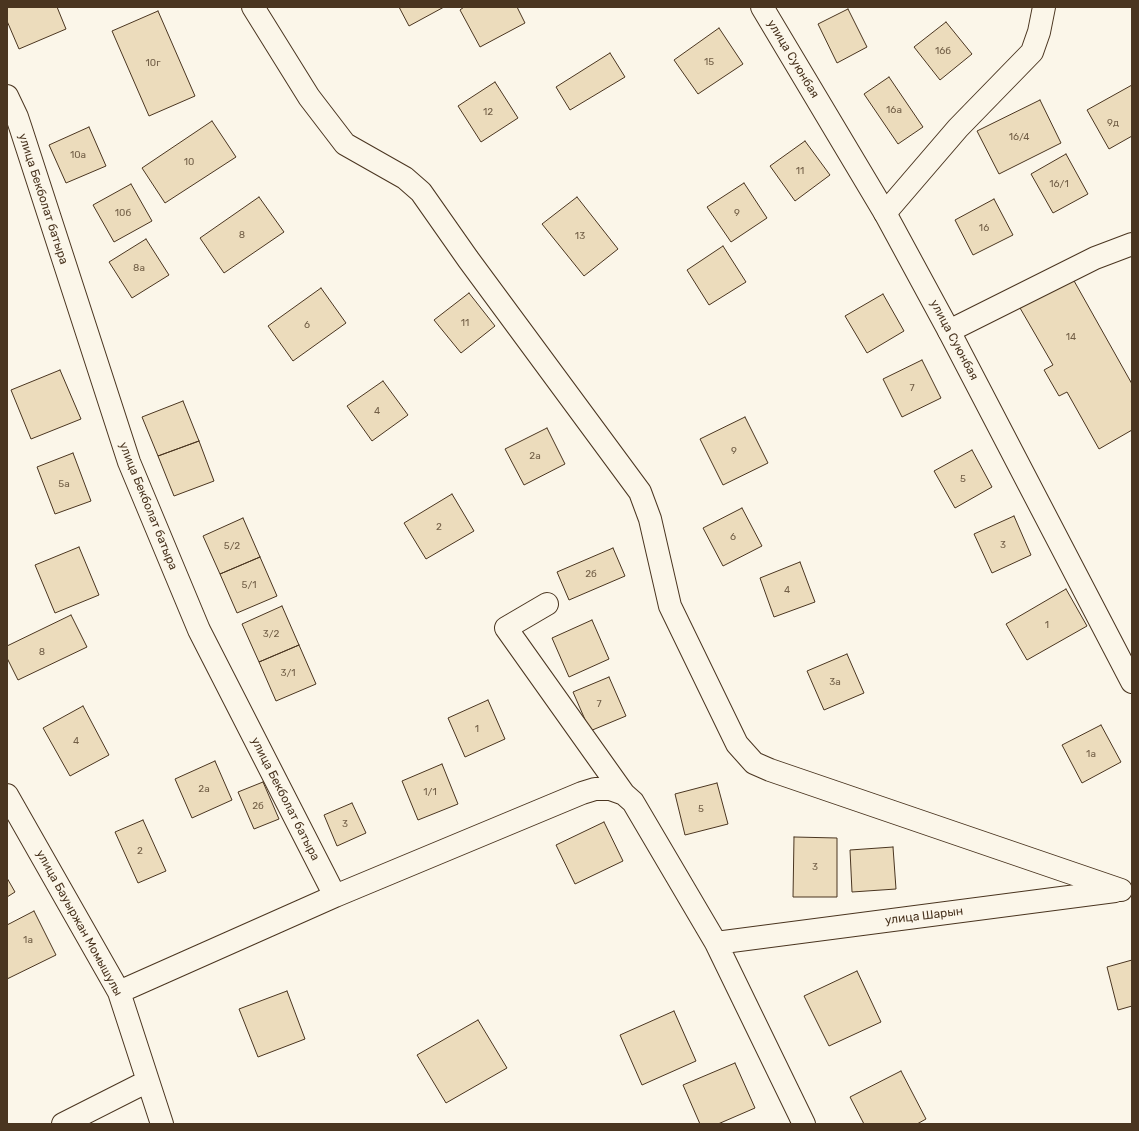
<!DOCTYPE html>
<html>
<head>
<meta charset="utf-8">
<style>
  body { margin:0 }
  #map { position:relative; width:1139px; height:1131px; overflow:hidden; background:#fbf6e9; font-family:Rubik,sans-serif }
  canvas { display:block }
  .frame { position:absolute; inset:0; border:8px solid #4a3520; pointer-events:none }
</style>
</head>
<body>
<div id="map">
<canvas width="1139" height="1131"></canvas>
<div class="frame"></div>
</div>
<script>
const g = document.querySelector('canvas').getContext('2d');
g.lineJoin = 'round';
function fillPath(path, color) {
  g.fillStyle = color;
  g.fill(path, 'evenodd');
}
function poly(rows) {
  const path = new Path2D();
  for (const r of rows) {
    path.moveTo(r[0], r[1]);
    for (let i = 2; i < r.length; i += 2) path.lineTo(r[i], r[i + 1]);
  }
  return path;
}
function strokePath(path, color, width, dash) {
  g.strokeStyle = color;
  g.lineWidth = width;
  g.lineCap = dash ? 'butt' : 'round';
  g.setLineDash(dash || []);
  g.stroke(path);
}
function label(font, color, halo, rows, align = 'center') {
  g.font = font + ' Rubik,sans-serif';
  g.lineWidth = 3;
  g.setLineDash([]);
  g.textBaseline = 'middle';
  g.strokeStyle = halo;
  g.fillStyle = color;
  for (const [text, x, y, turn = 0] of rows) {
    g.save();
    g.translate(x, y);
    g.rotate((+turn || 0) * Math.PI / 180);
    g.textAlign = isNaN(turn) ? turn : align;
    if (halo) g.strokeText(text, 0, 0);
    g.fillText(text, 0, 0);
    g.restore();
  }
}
const building = poly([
  [10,7,57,7,66,29,19,49,7,21,7,8,10,7],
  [399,7,444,7,409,26,399,7],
  [464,7,517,7,525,23,480,47,460,10,464,7],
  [848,9,867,47,837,63,818,24,848,9],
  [158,11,195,96,149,116,112,31,158,11],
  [946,22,972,54,940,80,914,47,946,22],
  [719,28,743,64,698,94,674,60,719,28],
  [610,53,625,77,570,110,556,87,610,53],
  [889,77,923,127,898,144,864,94,889,77],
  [495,82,518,118,481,142,458,106,495,82],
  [1132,85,1132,136,1109,149,1087,110,1132,85],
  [1040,100,1061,143,999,174,977,131,1040,100],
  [212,121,236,157,165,203,142,168,212,121],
  [89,127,106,166,66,183,49,145,89,127],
  [805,141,830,175,795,201,770,166,805,141],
  [1066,154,1088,194,1053,213,1031,174,1066,154],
  [744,183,767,218,731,242,707,207,744,183],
  [131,184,152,221,114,242,93,205,131,184],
  [259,197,284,232,224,273,200,238,259,197],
  [577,197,618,249,584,276,542,224,577,197],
  [994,199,1013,235,973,255,955,220,994,199],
  [146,239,169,275,132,298,109,262,146,239],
  [723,246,746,282,709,305,687,270,723,246],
  [1073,279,1132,384,1132,430,1099,449,1067,392,1059,396,1044,370,1053,365,1020,308,1073,279],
  [321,288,346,323,293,361,268,326,321,288],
  [469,293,495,326,461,353,434,320,469,293],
  [883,294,904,331,867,353,845,316,883,294],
  [922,360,941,398,902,417,883,379,922,360],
  [60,370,81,419,31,439,11,390,60,370],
  [383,381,408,415,372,441,347,406,383,381],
  [183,401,199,441,158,456,142,417,183,401],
  [745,417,768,463,723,485,700,439,745,417],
  [547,428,565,464,524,485,505,449,547,428],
  [199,441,214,481,174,496,158,456,199,441],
  [972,450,992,487,955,508,934,471,972,450],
  [73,453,91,501,55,514,37,467,73,453],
  [452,494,474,531,426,559,404,523,452,494],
  [742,508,762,546,723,566,703,528,742,508],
  [1014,516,1031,555,992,573,974,534,1014,516],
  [243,518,260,557,220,574,203,536,243,518],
  [79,547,99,595,55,613,35,565,79,547],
  [613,548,625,576,569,600,557,572,613,548],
  [260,557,277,596,237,613,220,574,260,557],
  [800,562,815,602,774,617,760,578,800,562],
  [1066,589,1087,626,1027,660,1006,624,1066,589],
  [282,606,299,645,259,662,242,624,282,606],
  [71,615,87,647,18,680,7,658,7,646,71,615],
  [592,620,609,659,569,677,552,638,592,620],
  [299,645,316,684,276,701,259,662,299,645],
  [847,654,864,693,824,710,807,671,847,654],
  [609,677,626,716,590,731,573,692,609,677],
  [488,700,505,739,465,757,448,718,488,700],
  [83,706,109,755,70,776,43,728,83,706],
  [1101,725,1121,762,1082,783,1062,745,1101,725],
  [215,761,232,800,192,818,175,779,215,761],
  [442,764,458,804,418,820,402,781,442,764],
  [263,782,279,819,254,829,238,792,263,782],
  [717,783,728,824,685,835,675,794,717,783],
  [352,803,366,833,337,846,324,815,352,803],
  [143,820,166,871,138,883,115,832,143,820],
  [604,822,623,861,575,884,556,845,604,822],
  [794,837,837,838,837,897,793,897,794,837],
  [893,847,896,889,852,892,850,850,893,847],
  [7,878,15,892,7,897,7,878],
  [34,911,56,955,7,979,7,925,34,911],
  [1132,960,1132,1006,1118,1010,1107,967,1132,960],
  [857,971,881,1022,829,1046,804,996,857,971],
  [287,991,305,1039,258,1057,239,1009,287,991],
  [674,1011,696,1061,642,1085,620,1035,674,1011],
  [478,1020,507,1068,446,1103,417,1055,478,1020],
  [735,1063,755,1108,718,1124,700,1124,683,1085,735,1063],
  [901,1071,926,1119,917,1124,864,1124,850,1097,901,1071]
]);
const minor = poly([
  [253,7,309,97,345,144,405,178,421,192,468,259,640,492,650,519,670,606,737,744,754,763,770,770,1121,890],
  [7,96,17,117,21,129,129,462,199,630,335,896],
  [885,213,958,128,1032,52,1039,32,1044,7],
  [949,331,1095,258,1132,244],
  [547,604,506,628,624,794],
  [7,795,119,992,162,1124],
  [716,943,1115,891],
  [119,992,335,896,582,793,595,789,610,789,624,794,633,802,716,943,804,1124],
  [63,1124,148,1081]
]);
const secondary = poly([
  [762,7,885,213,949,331,1132,682]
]);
const numberNames = [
  ["16б",943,51],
  ["15",709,62],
  ["10г",153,63],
  ["16а",894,110],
  ["12",488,112],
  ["9д",1113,123],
  ["16/4",1019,137],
  ["10а",78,155],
  ["10",189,162],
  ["11",800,171],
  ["16/1",1059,184],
  ["10б",123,213],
  ["9",737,213],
  ["16",984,228],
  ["8",242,235],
  ["13",580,236],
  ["8а",139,268],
  ["11",465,323],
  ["6",307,325],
  ["14",1071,337],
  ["7",912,388],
  ["4",377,411],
  ["9",734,451],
  ["2а",535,456],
  ["5",963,479],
  ["5а",64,484],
  ["2",439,527],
  ["6",733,537],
  ["3",1003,545],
  ["5/2",232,546],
  ["2б",591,574],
  ["5/1",249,585],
  ["4",787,590],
  ["1",1047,625],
  ["3/2",271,634],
  ["8",42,652],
  ["3/1",288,673],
  ["3а",835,682],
  ["7",599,704],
  ["1",477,729],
  ["4",76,741],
  ["1а",1091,754],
  ["2а",204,789],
  ["1/1",430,792],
  ["2б",258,806],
  ["5",701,809],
  ["3",345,824],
  ["2",140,851],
  ["3",815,867],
  ["1а",28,940]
];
const streetNames = [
  ["улица Суюнбая",793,59,59],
  ["улица Бекболат батыра",43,199,72],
  ["улица Суюнбая",954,340,62],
  ["улица Бекболат батыра",148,506,68],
  ["улица Бекболат батыра",285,799,63],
  ["улица Шарын",924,916,-7],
  ["улица Бауыржан Момышулы",79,923,61]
];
fillPath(building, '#ecdcbc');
strokePath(building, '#4a3520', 1);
strokePath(minor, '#4a3520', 24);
strokePath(secondary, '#4a3520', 24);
strokePath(minor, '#fbf6e9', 22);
strokePath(secondary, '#fbf6e9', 22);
label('10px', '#725f47', null, numberNames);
label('12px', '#4a3520', '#fbf6e9', streetNames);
</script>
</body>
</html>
